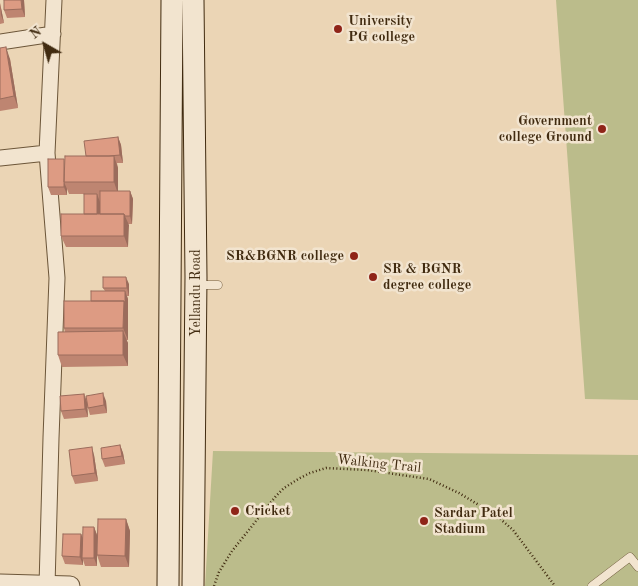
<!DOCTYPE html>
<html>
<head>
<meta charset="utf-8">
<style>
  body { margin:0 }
  #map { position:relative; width:638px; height:586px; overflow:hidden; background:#ebd5b5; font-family:"Old Standard TT",serif }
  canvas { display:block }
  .north { position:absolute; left:20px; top:20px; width:50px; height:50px; -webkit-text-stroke:4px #f2e4cf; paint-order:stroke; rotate:322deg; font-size:14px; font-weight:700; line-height:20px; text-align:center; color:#412b10 }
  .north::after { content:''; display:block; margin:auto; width:18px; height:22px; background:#412b10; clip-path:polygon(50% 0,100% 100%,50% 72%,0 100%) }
</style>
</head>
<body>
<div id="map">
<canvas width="638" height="586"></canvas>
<div class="north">N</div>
</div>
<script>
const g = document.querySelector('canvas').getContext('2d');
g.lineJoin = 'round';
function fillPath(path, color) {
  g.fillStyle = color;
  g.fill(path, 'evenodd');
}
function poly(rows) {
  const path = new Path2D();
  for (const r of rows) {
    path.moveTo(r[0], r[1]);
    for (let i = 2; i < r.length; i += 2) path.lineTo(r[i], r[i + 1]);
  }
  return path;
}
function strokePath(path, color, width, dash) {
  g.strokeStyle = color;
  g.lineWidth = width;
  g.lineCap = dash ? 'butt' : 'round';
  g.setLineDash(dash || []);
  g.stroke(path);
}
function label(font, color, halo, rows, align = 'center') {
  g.font = font + ' "Old Standard TT",serif';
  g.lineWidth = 5;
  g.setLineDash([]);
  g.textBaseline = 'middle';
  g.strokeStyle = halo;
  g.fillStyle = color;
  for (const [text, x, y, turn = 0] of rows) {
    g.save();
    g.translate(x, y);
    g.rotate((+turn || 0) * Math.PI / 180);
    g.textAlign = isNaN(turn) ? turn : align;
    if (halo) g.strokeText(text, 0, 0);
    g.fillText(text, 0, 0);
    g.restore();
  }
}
const green = poly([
  [556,0,638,0,638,400,585,399],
  [213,451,638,455,638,586,205,586]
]);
const path = poly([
  [214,586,219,572,232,551,276,496,284,488,300,478,310,473,326,468,367,470,429,479,459,493,497,516,513,530,555,586]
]);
const service = poly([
  [197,285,218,285],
  [592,586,630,557,638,567]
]);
const minor = poly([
  [0,42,53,34],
  [0,158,47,153],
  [47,586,51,438,57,278,47,153,54,0]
]);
const tertiary = poly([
  [0,584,70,586]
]);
const secondary = poly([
  [193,0,196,277,193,586],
  [168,586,172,0]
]);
const wall = poly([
  [24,0,25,17,7,18,4,10],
  [0,3,4,23,0,24],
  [0,48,10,59,18,108,0,111],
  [118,137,121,145,123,163,117,163,118,168,118,191,130,191,133,199,132,224,128,224,128,247,66,247,61,236,84,214,84,194,69,194,67,189,67,195,51,195,48,187,86,156],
  [129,284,129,296,127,296,128,299,128,340,126,340,128,343,128,366,62,367,58,355,65,332,64,328,91,301,105,291,103,288],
  [84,394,87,402,106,401,107,413,90,415,88,408,87,403,88,417,64,419,61,411],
  [120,445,123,453,125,464,105,467,102,459],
  [94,455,98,481,75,484,72,476],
  [126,519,130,531,129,567,101,567,97,555],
  [94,527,97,535,97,566,85,566,83,560,83,565,65,564,62,556,81,534,83,538]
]);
const shadedWall = poly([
  [21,0,24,0,25,17,22,9],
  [0,3,4,23,1,15],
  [6,47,10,59,18,108,14,96],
  [118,137,121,145,123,163,120,155],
  [114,156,118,168,118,194,114,182],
  [64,182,67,189,67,195,64,187],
  [130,191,133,199,132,224,130,216],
  [97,194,100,202,100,224,97,216],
  [124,214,129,225,128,247,124,236],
  [126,277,129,284,129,296,127,288],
  [125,291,128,299,128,340,123,328,124,301],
  [123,331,128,343,128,366,123,355],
  [103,393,106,401,107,413,104,405],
  [84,394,87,402,88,417,85,409],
  [120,445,123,453,125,464,122,456],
  [92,447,94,455,98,481,95,473],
  [126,519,130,531,129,567,125,556],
  [94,527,97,535,97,566,94,558],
  [81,534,84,542,82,558,83,560,83,565,80,557]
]);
const building = poly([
  [4,0,21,0,22,9,4,10,4,0],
  [6,47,14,96,0,99,0,48,6,47],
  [118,137,120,155,109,156,86,156,84,141,118,137],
  [65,156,114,156,114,182,64,182,65,156],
  [48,159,64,159,64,187,48,187,48,159],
  [100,191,130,191,130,216,125,216,124,214,100,214,100,191],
  [84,194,97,194,97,214,84,214,84,194],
  [61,214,124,214,124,236,61,236,61,214],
  [103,277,126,277,127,288,103,288,103,277],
  [91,291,125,291,125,304,124,301,91,301,91,291],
  [64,301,124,301,123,328,64,328,64,301],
  [123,331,123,355,58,355,58,332,123,331],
  [103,393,104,405,88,408,86,396,103,393],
  [84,394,85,409,61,411,60,396,84,394],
  [120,445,122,456,102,459,101,448,120,445],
  [92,447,95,473,72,476,69,450,92,447],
  [98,519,126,519,125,556,97,555,98,519],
  [83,527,94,527,94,558,82,558,83,527],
  [63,534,81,534,80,557,62,556,63,534]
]);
const markers = [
  [338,29,5,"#8f2418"],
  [602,129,5,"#8f2418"],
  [354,256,5,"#8f2418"],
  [373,277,5,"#8f2418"],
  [235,511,5,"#8f2418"],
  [424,521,5,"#8f2418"]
];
const poiNames = [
  ["University",348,21],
  ["PG college",348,37],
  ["Government",592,121,"right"],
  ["college Ground",592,137,"right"],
  ["SR&BGNR college",344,256,"right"],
  ["SR & BGNR",383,269],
  ["degree college",383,285],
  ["Cricket",245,511],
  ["Sardar Patel",434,513],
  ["Stadium",434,529]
];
const streetNames = [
  ["Yellandu Road",196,293,-90],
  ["Walking Trail",379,464,6]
];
fillPath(green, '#bbbc8b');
strokePath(service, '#6c5639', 9);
strokePath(minor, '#6c5639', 17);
strokePath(tertiary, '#6c5639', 21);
strokePath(secondary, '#412b10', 23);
strokePath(path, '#412b10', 2.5, [1, 2.5]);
strokePath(service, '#f2e4cf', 8);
strokePath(minor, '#f2e4cf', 15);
strokePath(tertiary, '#f2e4cf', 19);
strokePath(secondary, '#f2e4cf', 21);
fillPath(wall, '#be8571');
fillPath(shadedWall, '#9b6c5c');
fillPath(building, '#dd9b83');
strokePath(building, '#9b6c5c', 1);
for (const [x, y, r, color] of markers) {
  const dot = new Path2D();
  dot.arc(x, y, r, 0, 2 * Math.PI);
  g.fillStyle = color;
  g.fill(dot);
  strokePath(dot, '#f2e4cf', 2);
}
label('bold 14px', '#412b10', '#f2e4cf', poiNames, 'left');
label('14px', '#412b10', '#f2e4cf', streetNames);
</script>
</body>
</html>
